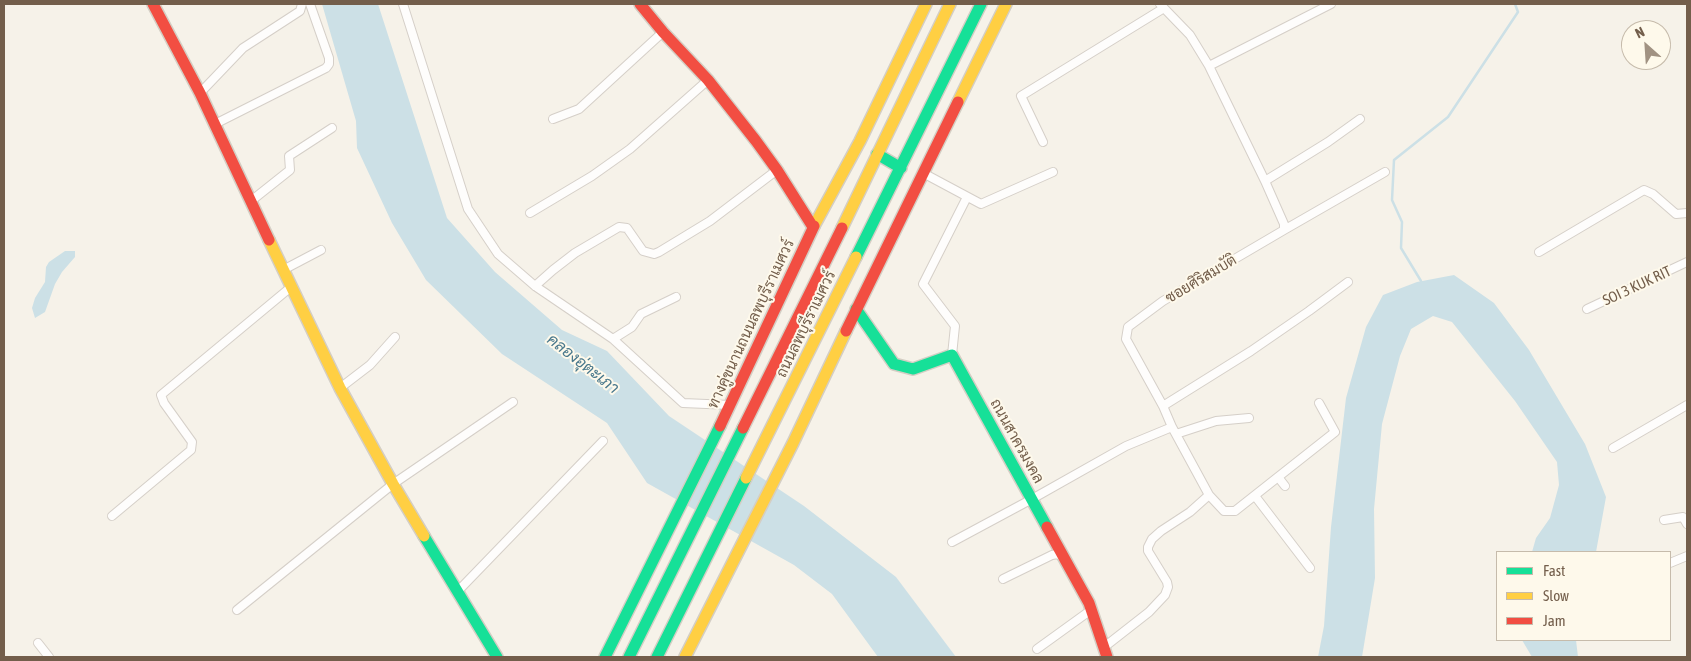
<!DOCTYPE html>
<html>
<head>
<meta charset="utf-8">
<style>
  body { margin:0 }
  #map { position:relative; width:1691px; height:661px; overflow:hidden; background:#f6f2e9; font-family:"Asap Condensed",sans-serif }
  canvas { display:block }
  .frame { position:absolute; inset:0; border:5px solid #735e4b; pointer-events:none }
  .legend { position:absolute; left:1496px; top:551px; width:175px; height:90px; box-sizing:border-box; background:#fef9eb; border:1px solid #c6bbab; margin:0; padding:6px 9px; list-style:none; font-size:15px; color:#735e4b }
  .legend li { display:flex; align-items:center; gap:10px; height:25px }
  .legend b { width:25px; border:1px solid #c6bbab }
  .north { position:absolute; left:1621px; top:20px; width:50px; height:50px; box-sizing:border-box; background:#fef9eb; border:1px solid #c6bbab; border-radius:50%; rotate:334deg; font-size:14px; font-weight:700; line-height:20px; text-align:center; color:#735e4b }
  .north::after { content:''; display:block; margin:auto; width:18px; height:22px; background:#a19282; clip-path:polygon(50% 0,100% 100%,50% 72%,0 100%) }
</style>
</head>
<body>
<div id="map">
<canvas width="1691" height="661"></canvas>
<div class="frame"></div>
<ul class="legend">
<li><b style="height:6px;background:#16e098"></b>Fast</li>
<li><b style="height:6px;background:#ffcf43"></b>Slow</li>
<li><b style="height:6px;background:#f24e42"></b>Jam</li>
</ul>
<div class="north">N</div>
</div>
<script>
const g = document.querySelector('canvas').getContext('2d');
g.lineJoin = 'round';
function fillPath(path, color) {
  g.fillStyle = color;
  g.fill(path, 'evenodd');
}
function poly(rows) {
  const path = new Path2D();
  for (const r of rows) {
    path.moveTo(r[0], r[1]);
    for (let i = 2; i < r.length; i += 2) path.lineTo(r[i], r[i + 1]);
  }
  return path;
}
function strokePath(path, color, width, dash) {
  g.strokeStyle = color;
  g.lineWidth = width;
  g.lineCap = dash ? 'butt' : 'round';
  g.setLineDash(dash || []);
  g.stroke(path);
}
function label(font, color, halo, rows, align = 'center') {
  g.font = font + ' "Asap Condensed",Sarabun,sans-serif';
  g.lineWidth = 4;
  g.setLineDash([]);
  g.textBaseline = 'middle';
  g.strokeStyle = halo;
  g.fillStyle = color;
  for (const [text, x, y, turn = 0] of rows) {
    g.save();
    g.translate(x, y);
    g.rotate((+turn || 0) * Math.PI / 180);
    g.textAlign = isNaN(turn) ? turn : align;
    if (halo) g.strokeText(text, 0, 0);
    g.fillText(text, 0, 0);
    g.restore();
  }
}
const water = poly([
  [322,4,378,4,447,218,495,272,562,330,607,351,669,416,804,506,896,577,956,657,878,657,832,594,794,565,647,483,607,423,502,354,426,280,392,223,357,148,356,121],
  [65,251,75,251,75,257,62,272,55,284,45,312,35,318,32,308,35,298,45,282,46,267,49,262],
  [1454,275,1494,303,1529,350,1585,444,1606,497,1596,552,1532,552,1536,538,1550,518,1559,485,1557,462,1515,401,1452,322,1433,316,1411,329,1400,356,1382,424,1374,509,1375,578,1362,657,1318,657,1324,626,1331,527,1346,398,1366,327,1383,295,1417,282],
  [1522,640,1576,640,1578,657,1532,657]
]);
const stream = poly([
  [1421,281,1401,248,1402,222,1392,200,1394,160,1448,117,1518,12,1515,4]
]);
const street = poly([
  [403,4,468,209,498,254,535,286,613,339,683,403,730,405],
  [1209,66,1331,4],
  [200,93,243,48,300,11,302,4],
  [553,119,579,109,663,32],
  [215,124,326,68,329,64,329,58,310,4],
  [1043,142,1021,96,1164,8],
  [923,173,981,204,1053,172],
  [1265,181,1328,142,1360,119],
  [251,201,290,170,289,156,332,128],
  [530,213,592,176,630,149,708,80],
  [1284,230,1385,172],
  [1539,252,1644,190,1653,194,1676,214,1687,213],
  [283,270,321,250],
  [535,286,553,270,575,253,619,227,627,228,643,251,654,254,659,252,710,221,777,170],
  [1587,309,1687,262],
  [613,339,632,327,641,314,676,297],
  [952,355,955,326,923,284,967,197],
  [340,388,370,365,395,337],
  [1163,406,1251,351,1309,311,1348,282],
  [1172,427,1209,495,1224,511,1235,511,1335,432,1319,403],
  [1176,434,1216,421,1249,418],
  [1613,448,1687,405],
  [1278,477,1285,486],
  [1255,496,1310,568],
  [112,516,191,450,192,442,164,403,161,395,291,287],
  [1664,520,1683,517,1687,524],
  [952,542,1032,499,1126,446,1172,427,1163,406,1126,339,1128,327,1163,301,1284,230,1284,224,1265,181,1209,66,1190,35,1160,4],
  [1670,563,1687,556],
  [1003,579,1052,555,1058,554,1063,558],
  [458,591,603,441],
  [237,610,393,484,513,402],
  [38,643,49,657],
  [1103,648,1149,612,1165,595,1168,587,1167,582,1148,551,1148,547,1152,539,1161,531,1190,512,1209,495],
  [1037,649,1091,610]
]);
const fast = poly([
  [877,154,901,168],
  [856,257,981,4],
  [856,309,894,364,913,369,952,355,1047,527],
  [424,536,497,657],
  [605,657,720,426],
  [629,657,743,428],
  [657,657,746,478]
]);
const slow = poly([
  [958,102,1006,4],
  [814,226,860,141,926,4],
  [842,228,950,4],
  [269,240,340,388,393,484,424,536],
  [746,478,856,257],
  [685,657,793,443,846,331]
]);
const jam = poly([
  [153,4,200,93,269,240],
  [640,4,663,32,708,80,756,141,777,170,813,227],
  [846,331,958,102],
  [720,426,814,226],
  [743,428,842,228],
  [1047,527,1089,603,1107,657]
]);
const streetNames = [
  ["ซอยศิริสมบัติ",1201,279,-31],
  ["SOI 3 KUK RIT",1637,286,-25],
  ["ทางคู่ขนานถนนลพบุรีราเมศวร์",751,324,-65],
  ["ถนนลพบุรีราเมศวร์",806,324,-64],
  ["ถนนสาครมงคล",1017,441,61]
];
const waterNames = [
  ["คลองอุ่ตะเภา",583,364,38]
];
fillPath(water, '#cce0e6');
strokePath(stream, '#cce0e6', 2.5);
strokePath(street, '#d5cfc8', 10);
strokePath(fast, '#d4cec4', 14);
strokePath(slow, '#d4cec4', 14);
strokePath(jam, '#d4cec4', 14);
strokePath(street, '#fefdfc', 8);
strokePath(fast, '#16e098', 11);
strokePath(slow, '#ffcf43', 11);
strokePath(jam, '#f24e42', 11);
label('15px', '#735e4b', '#fef9eb', streetNames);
label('italic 16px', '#49788c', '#fef9eb', waterNames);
</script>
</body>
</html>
